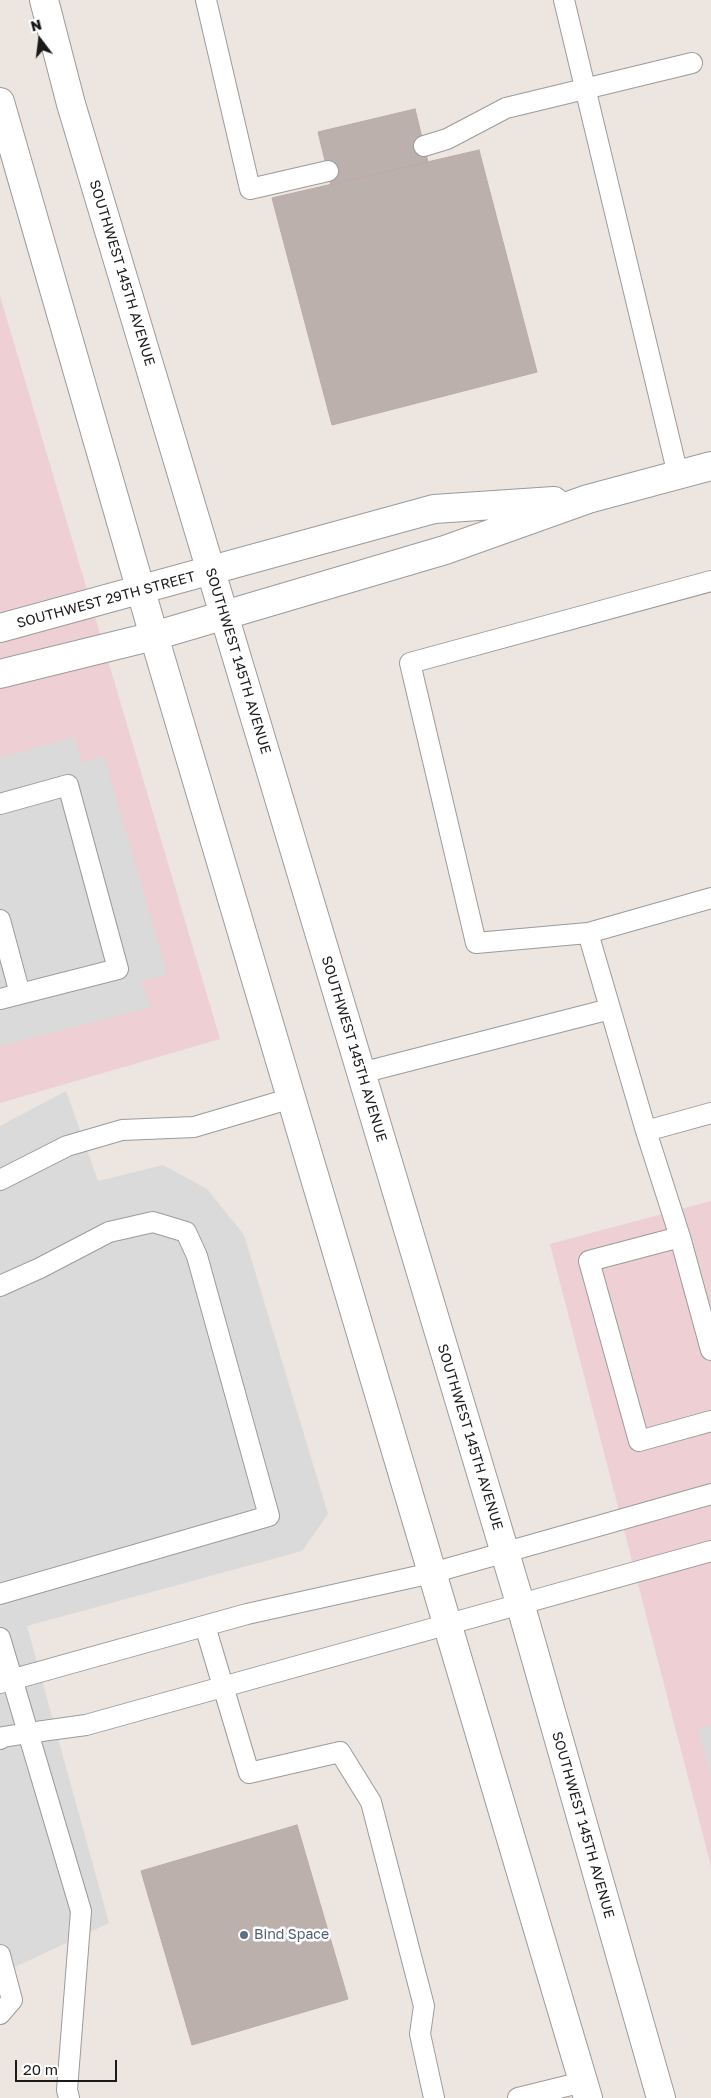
<!DOCTYPE html>
<html>
<head>
<meta charset="utf-8">
<style>
  body { margin:0 }
  #map { position:relative; width:711px; height:2098px; overflow:hidden; background:#ece5e0; font-family:"Golos Text",sans-serif }
  canvas { display:block }
  .north { position:absolute; left:15px; top:15px; width:50px; height:50px; -webkit-text-stroke:4px #fff; paint-order:stroke; rotate:345deg; font-size:14px; font-weight:700; line-height:20px; text-align:center; color:#1a1a1a }
  .north::after { content:''; display:block; margin:auto; width:18px; height:22px; background:#1a1a1a; clip-path:polygon(50% 0,100% 100%,50% 72%,0 100%) }
  .scale { position:absolute; left:15px; top:2060px; width:102px; height:22px; box-sizing:border-box; border:2px solid #1a1a1a; border-top:0; padding-left:6px; font-size:15px; line-height:18px; white-space:nowrap; color:#1a1a1a; -webkit-text-stroke:4px #fff; paint-order:stroke }
</style>
</head>
<body>
<div id="map">
<canvas width="711" height="2098"></canvas>
<div class="north">N</div>
<div class="scale">20 m</div>
</div>
<script>
const g = document.querySelector('canvas').getContext('2d');
g.lineJoin = 'round';
function fillPath(path, color) {
  g.fillStyle = color;
  g.fill(path, 'evenodd');
}
function poly(rows) {
  const path = new Path2D();
  for (const r of rows) {
    path.moveTo(r[0], r[1]);
    for (let i = 2; i < r.length; i += 2) path.lineTo(r[i], r[i + 1]);
  }
  return path;
}
function strokePath(path, color, width, dash) {
  g.strokeStyle = color;
  g.lineWidth = width;
  g.lineCap = dash ? 'butt' : 'round';
  g.setLineDash(dash || []);
  g.stroke(path);
}
function label(font, color, halo, rows, align = 'center') {
  g.font = font + ' "Golos Text",sans-serif';
  g.lineWidth = 5;
  g.setLineDash([]);
  g.textBaseline = 'middle';
  g.strokeStyle = halo;
  g.fillStyle = color;
  for (const [text, x, y, turn = 0] of rows) {
    g.save();
    g.translate(x, y);
    g.rotate((+turn || 0) * Math.PI / 180);
    g.textAlign = isNaN(turn) ? turn : align;
    if (halo) g.strokeText(text, 0, 0);
    g.fillText(text, 0, 0);
    g.restore();
  }
}
const commercial = poly([
  [0,296,220,1039,0,1103],
  [711,1201,711,1866,550,1244]
]);
const parking = poly([
  [74,737,82,763,104,756,167,974,141,982,151,1007,0,1046,0,758],
  [66,1091,98,1181,163,1165,207,1189,244,1235,328,1514,302,1551,27,1626,109,1923,0,1974,0,1126],
  [711,1725,711,1777,698,1729]
]);
const building = poly([
  [415,109,428,162,331,185,318,132,415,109],
  [479,150,537,372,332,425,272,198,479,150],
  [297,1825,348,1999,192,2045,141,1871,297,1825]
]);
const service = poly([
  [206,0,250,189,328,171],
  [564,0,678,475],
  [424,146,447,139,506,108,692,63],
  [0,804,68,785,118,969,0,999],
  [711,898,588,933,646,1131,680,1237,711,1350],
  [0,920,20,994],
  [588,933,476,943,410,663,711,581],
  [361,1073,610,1009],
  [646,1131,711,1113],
  [0,1180,67,1146,122,1130,194,1127,292,1098],
  [680,1237,589,1261,639,1441,711,1421],
  [0,1286,40,1268,109,1232,153,1222,186,1232,197,1256,269,1516,0,1594],
  [205,1626,249,1773,340,1752,371,1802,424,2006,420,2034,434,2098],
  [0,1638,81,1911,67,2090,69,2098],
  [0,1683,247,1614,432,1573,711,1494],
  [0,1739,3,1737,28,1733,86,1725,711,1551],
  [0,1955,12,2000,0,2014],
  [518,2098,583,2082]
]);
const minor = poly([
  [0,628,434,509,554,501],
  [0,674,154,636,225,615,445,550,588,499,711,466]
]);
const tertiary = poly([
  [44,0,71,104,520,1603,661,2098],
  [0,102,154,636,588,2098]
]);
const markers = [
  [244,1935,5,"#5c6f8a"]
];
const streetNames = [
  ["SOUTHWEST 145TH AVENUE",122,273,73],
  ["SOUTHWEST 29TH STREET",106,600,-15],
  ["SOUTHWEST 145TH AVENUE",238,661,73],
  ["SOUTHWEST 145TH AVENUE",354,1049,73],
  ["SOUTHWEST 145TH AVENUE",470,1437,73],
  ["SOUTHWEST 145TH AVENUE",583,1825,74]
];
const serviceNames = [
  ["Bind Space",254,1935]
];
fillPath(commercial, '#edcfd4');
fillPath(parking, '#dadada');
fillPath(building, '#bcb0ad');
strokePath(building, '#bda9a3', 1);
strokePath(service, '#9b9b9b', 22);
strokePath(minor, '#9b9b9b', 30);
strokePath(tertiary, '#9b9b9b', 30);
strokePath(service, '#fff', 20);
strokePath(minor, '#fff', 28);
strokePath(tertiary, '#fff', 28);
for (const [x, y, r, color] of markers) {
  const dot = new Path2D();
  dot.arc(x, y, r, 0, 2 * Math.PI);
  g.fillStyle = color;
  g.fill(dot);
  strokePath(dot, '#fff', 2);
}
label('14px', '#1a1a1a', '#fff', streetNames);
label('14px', '#4e5e75', '#fff', serviceNames, 'left');
</script>
</body>
</html>
